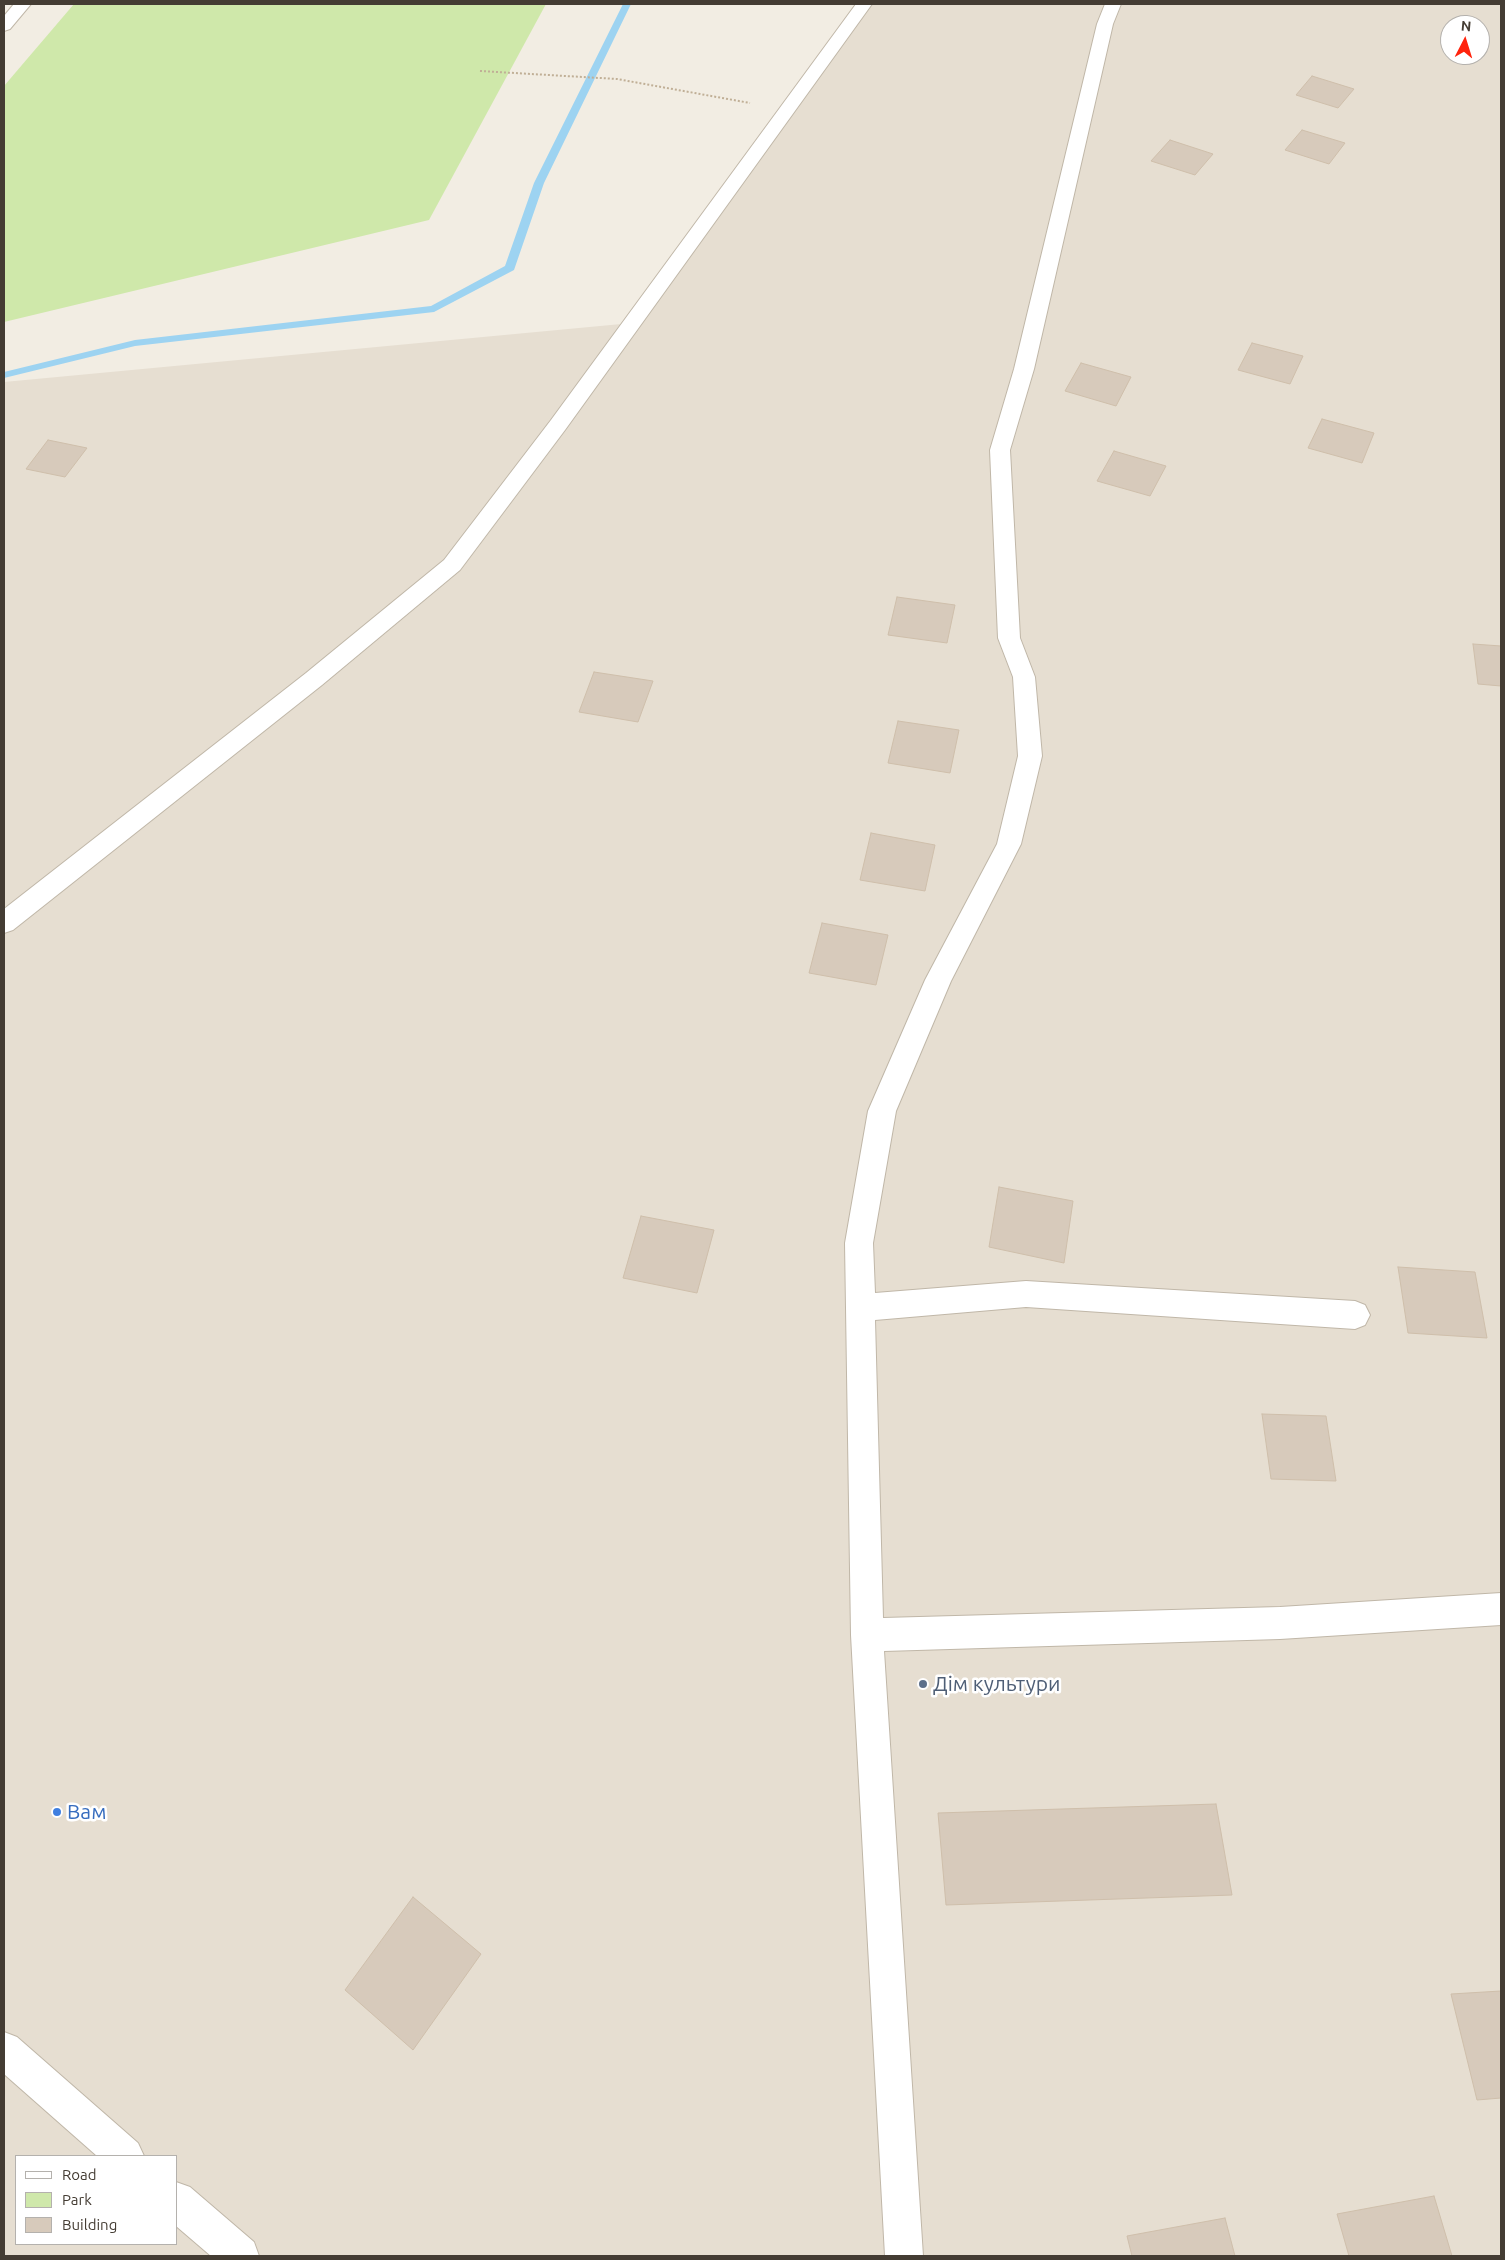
<!DOCTYPE html>
<html>
<head>
<meta charset="utf-8">
<style>
  body { margin:0 }
  #map { position:relative; width:1505px; height:2260px; overflow:hidden; background:#f2ede3; font-family:Ubuntu,sans-serif }
  canvas { display:block }
  .frame { position:absolute; inset:0; border:5px solid #443c33; pointer-events:none }
  .legend { position:absolute; left:15px; top:2155px; width:162px; height:90px; box-sizing:border-box; background:#fff; border:1px solid #b4b1ad; margin:0; padding:6px 9px; list-style:none; font-size:15px; color:#443c33 }
  .legend li { display:flex; align-items:center; gap:10px; height:25px }
  .legend b { width:25px; border:1px solid #b4b1ad }
  .north { position:absolute; left:1440px; top:15px; width:50px; height:50px; box-sizing:border-box; background:#fff; border:1px solid #b4b1ad; border-radius:50%; rotate:5deg; font-size:14px; font-weight:700; line-height:20px; text-align:center; color:#443c33 }
  .north::after { content:''; display:block; margin:auto; width:18px; height:22px; background:#ff240d; clip-path:polygon(50% 0,100% 100%,50% 72%,0 100%) }
</style>
</head>
<body>
<div id="map">
<canvas width="1505" height="2260"></canvas>
<div class="frame"></div>
<ul class="legend">
<li><b style="height:6px;background:#fff"></b>Road</li>
<li><b style="height:14px;background:#cfe8aa"></b>Park</li>
<li><b style="height:14px;background:#d7cabb"></b>Building</li>
</ul>
<div class="north">N</div>
</div>
<script>
const g = document.querySelector('canvas').getContext('2d');
g.lineJoin = 'round';
function fillPath(path, color) {
  g.fillStyle = color;
  g.fill(path, 'evenodd');
}
function poly(rows) {
  const path = new Path2D();
  for (const r of rows) {
    path.moveTo(r[0], r[1]);
    for (let i = 2; i < r.length; i += 2) path.lineTo(r[i], r[i + 1]);
  }
  return path;
}
function strokePath(path, color, width, dash) {
  g.strokeStyle = color;
  g.lineWidth = width;
  g.lineCap = dash ? 'butt' : 'round';
  g.setLineDash(dash || []);
  g.stroke(path);
}
function label(font, color, halo, rows, align = 'center') {
  g.font = font + ' Ubuntu,sans-serif';
  g.lineWidth = 5;
  g.setLineDash([]);
  g.textBaseline = 'middle';
  g.strokeStyle = halo;
  g.fillStyle = color;
  for (const [text, x, y, turn = 0] of rows) {
    g.save();
    g.translate(x, y);
    g.rotate((+turn || 0) * Math.PI / 180);
    g.textAlign = isNaN(turn) ? turn : align;
    if (halo) g.strokeText(text, 0, 0);
    g.fillText(text, 0, 0);
    g.restore();
  }
}
const residential = poly([
  [864,4,1501,4,1501,2256,4,2256,4,382,632,323],
  [1450,25,1480,25,1480,55,1450,55],
  [16,2156,176,2156,176,2244,16,2244]
]);
const green = poly([
  [74,4,546,4,429,220,4,322,4,86]
]);
const stream = poly([
  [623,4,631,4,544,183,514,270,434,312,135,346,4,378,4,372,135,340,431,306,505,266,534,183,623,4]
]);
const building = poly([
  [1312,76,1354,89,1338,108,1296,95,1312,76],
  [1302,130,1345,143,1329,164,1285,150,1302,130],
  [1170,140,1213,154,1195,175,1151,161,1170,140],
  [1252,343,1303,356,1290,384,1238,370,1252,343],
  [1081,363,1131,377,1116,406,1065,391,1081,363],
  [1322,419,1374,433,1362,463,1308,448,1322,419],
  [48,440,87,448,65,477,26,469,48,440],
  [1114,451,1166,466,1150,496,1097,481,1114,451],
  [897,597,955,605,947,643,888,635,897,597],
  [1473,644,1501,646,1501,686,1478,684,1473,644],
  [594,672,653,681,638,722,579,712,594,672],
  [898,721,959,730,950,773,888,763,898,721],
  [871,833,935,845,925,891,860,880,871,833],
  [822,923,888,935,876,985,809,973,822,923],
  [999,1187,1073,1201,1064,1263,989,1247,999,1187],
  [641,1216,714,1230,697,1293,623,1278,641,1216],
  [1398,1267,1475,1272,1487,1338,1408,1333,1398,1267],
  [1262,1414,1326,1416,1336,1481,1271,1479,1262,1414],
  [1216,1804,1232,1895,946,1905,938,1813,1216,1804],
  [413,1897,481,1954,413,2050,345,1990,413,1897],
  [1501,1991,1501,2098,1477,2100,1451,1994,1501,1991],
  [1434,2196,1452,2256,1349,2256,1337,2214,1434,2196],
  [1225,2218,1235,2256,1132,2256,1127,2236,1225,2218]
]);
const path = poly([
  [480,71,617,79,750,103]
]);
const minor = poly([
  [14,4,31,4,10,29,4,31,4,16,14,4],
  [856,4,872,4,565,430,460,570,322,685,13,930,4,933,4,909,306,673,444,560,551,420,856,4],
  [1105,4,1121,4,1113,24,1034,369,1010,450,1020,638,1035,677,1042,756,1021,844,951,981,896,1111,873,1243,875,1293,1026,1281,1355,1301,1365,1305,1370,1315,1365,1325,1355,1329,1026,1307,875,1320,883,1618,1280,1607,1501,1593,1501,1625,1280,1639,884,1651,923,2256,885,2256,851,1635,845,1243,868,1111,925,980,997,844,1018,756,1013,677,998,638,990,450,1014,369,1097,24,1105,4],
  [4,2032,17,2037,138,2143,144,2156,97,2156,4,2074,4,2032],
  [176,2182,190,2187,254,2242,259,2256,211,2256,176,2226,176,2182]
]);
const markers = [
  [923,1684,5,"#5c6f8a"],
  [57,1812,5,"#3f7fe0"]
];
const nearServicenames = [
  ["Дім культури",933,1684]
];
const nearShopnames = [
  ["Вам",67,1812]
];
fillPath(residential, '#e6ded1');
fillPath(green, '#cfe8aa');
fillPath(stream, '#9dd3f1');
fillPath(building, '#d7cabb');
strokePath(building, '#cfbfab', 1);
strokePath(minor, '#c0b7a8', 2);
strokePath(path, '#c0af96', 2, [2, 2]);
fillPath(minor, '#fff');
for (const [x, y, r, color] of markers) {
  const dot = new Path2D();
  dot.arc(x, y, r, 0, 2 * Math.PI);
  g.fillStyle = color;
  g.fill(dot);
  strokePath(dot, '#fff', 2);
}
label('21px', '#4e5e75', '#fff', nearServicenames, 'left');
label('21px', '#366cbe', '#fff', nearShopnames, 'left');
</script>
</body>
</html>
